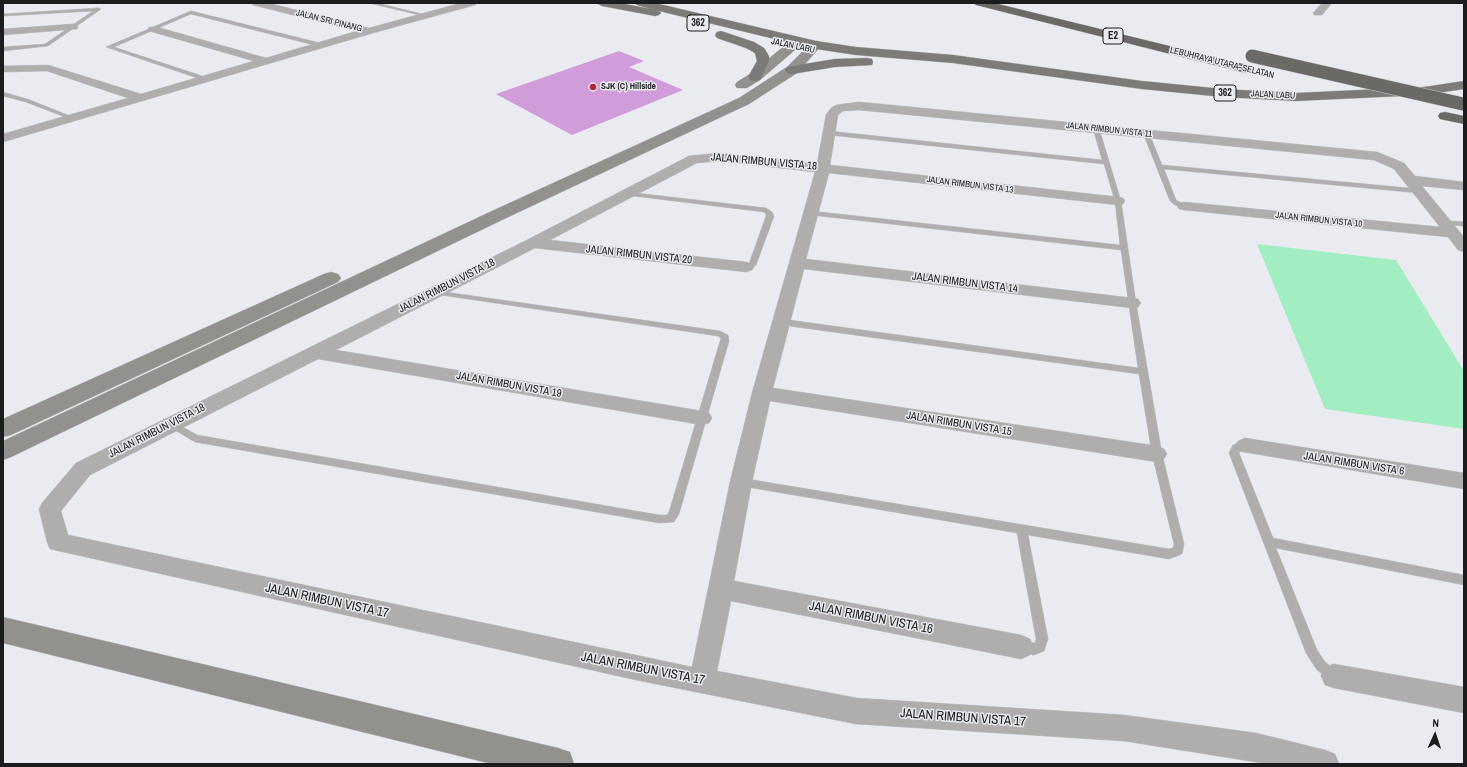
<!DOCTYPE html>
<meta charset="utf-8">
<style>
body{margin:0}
#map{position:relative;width:1467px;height:767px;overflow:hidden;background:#e9ebf0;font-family:"Archivo Narrow",sans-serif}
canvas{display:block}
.frame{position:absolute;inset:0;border:4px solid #1b1c1d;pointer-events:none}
.north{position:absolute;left:1415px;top:715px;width:40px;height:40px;-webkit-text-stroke:3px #e9ebf0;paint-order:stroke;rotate:3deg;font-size:11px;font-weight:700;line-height:16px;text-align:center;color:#1b1c1d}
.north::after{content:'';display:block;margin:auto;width:14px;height:18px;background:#1b1c1d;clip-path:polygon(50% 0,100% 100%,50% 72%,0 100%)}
</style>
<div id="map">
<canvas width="1467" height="767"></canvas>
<div class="frame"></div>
<div class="north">N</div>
</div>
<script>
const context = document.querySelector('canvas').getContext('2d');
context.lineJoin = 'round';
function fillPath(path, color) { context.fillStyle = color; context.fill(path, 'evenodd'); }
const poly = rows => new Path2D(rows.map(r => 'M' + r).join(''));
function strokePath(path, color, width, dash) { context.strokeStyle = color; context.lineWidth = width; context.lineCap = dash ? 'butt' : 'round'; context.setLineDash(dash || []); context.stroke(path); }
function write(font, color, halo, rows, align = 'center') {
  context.font = font + ' "Archivo Narrow",sans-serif'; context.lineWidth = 3; context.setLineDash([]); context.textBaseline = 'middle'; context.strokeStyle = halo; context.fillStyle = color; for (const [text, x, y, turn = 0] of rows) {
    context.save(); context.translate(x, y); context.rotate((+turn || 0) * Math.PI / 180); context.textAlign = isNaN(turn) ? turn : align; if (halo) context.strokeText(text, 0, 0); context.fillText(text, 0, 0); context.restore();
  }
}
fillPath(poly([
 [1257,244,1396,260,1464,371,1464,429,1325,409]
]), '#a2edc1');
fillPath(poly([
 [619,51,644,61,629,67,683,90,572,135,496,94]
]), '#d19cda');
const lane = poly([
 [369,3,377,3,430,16,428,17,369,3],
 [98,8,101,9,48,46,3,51,3,47,45,44,93,11,3,16,3,14,98,8],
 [191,11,324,44,325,45,322,47,191,14,114,47,208,78,208,80,206,81,106,47,191,11],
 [3,92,30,100,75,118,70,119,26,102,3,96,3,92],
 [1096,126,1099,128,1121,201,1136,303,1162,454,1184,544,1182,554,1169,559,1028,535,1048,639,1044,651,1034,655,1018,651,1016,647,1018,643,1022,641,1035,643,1036,639,1017,533,741,486,737,485,736,482,737,479,741,478,1169,549,1173,548,1174,544,1152,454,1139,374,782,325,778,322,782,319,1138,368,1121,250,811,215,807,213,811,211,1120,245,1115,201,1104,164,829,135,826,133,829,131,1102,160,1093,128,1096,126],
 [1146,131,1149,133,1162,165,1419,189,1422,191,1419,193,1164,169,1176,200,1187,206,1184,208,1175,205,1170,201,1143,133,1146,131],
 [627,192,766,208,772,212,774,216,756,265,746,269,742,267,749,264,750,261,766,216,766,214,764,212,625,195,624,194,627,192],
 [1441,220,1464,222,1464,226,1441,224,1441,220],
 [431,290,720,331,728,335,729,341,679,514,674,522,659,523,195,442,168,426,166,424,168,422,171,421,174,422,197,435,659,515,667,515,669,512,721,338,718,336,434,294,430,292,431,290],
 [1245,442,1248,443,1250,446,1248,449,1240,451,1239,453,1273,538,1464,575,1464,585,1276,548,1317,650,1325,662,1338,672,1340,676,1338,680,1334,682,1330,680,1317,670,1306,653,1229,453,1233,445,1245,442]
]);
const street = poly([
 [251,3,268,3,369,28,461,3,477,3,475,5,373,33,3,142,3,134,128,98,47,71,3,72,3,66,48,65,141,94,254,61,149,31,148,29,149,27,157,27,266,58,357,31,253,5,251,3],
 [1322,3,1332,3,1322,15,1314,15,1313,13,1322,3],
 [73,24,77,25,78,27,77,29,3,35,3,29,73,24],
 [859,102,1377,152,1404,163,1415,176,1464,182,1464,190,1422,186,1464,237,1464,252,1458,250,1448,237,1184,210,1179,209,1177,206,1179,203,1184,202,1440,227,1394,169,1374,160,859,110,843,111,838,115,830,165,1118,197,1123,198,1125,201,1123,204,1118,205,829,173,806,259,1132,298,1138,299,1141,303,1138,307,1132,308,804,269,773,388,1157,446,1164,449,1167,454,1164,459,1157,462,770,401,752,482,734,581,1021,635,1030,639,1034,647,1030,655,1021,659,731,601,717,671,856,698,1124,715,1256,733,1325,750,1335,754,1339,764,1268,764,1124,741,856,724,636,680,50,549,47,542,39,509,42,503,76,463,527,240,689,156,719,153,817,164,826,115,831,108,836,105,859,102],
 [719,161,815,172,752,393,730,482,692,667,68,535,61,511,90,475,318,359,702,425,709,423,712,418,709,413,702,411,336,350,535,248,746,272,752,270,754,267,752,264,746,262,550,240,697,163,719,161],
 [1245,438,1464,473,1464,489,1238,451,1235,446,1238,441,1245,438],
 [1334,664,1464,687,1464,713,1334,688,1325,685,1321,676,1325,667,1334,664]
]);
const secondary = poly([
 [798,37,802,38,804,41,802,44,760,80,747,88,737,88,735,85,737,82,750,74,794,38,798,37],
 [816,41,820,42,822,45,797,73,749,104,504,219,11,457,3,460,3,441,492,211,739,98,787,67,812,42,816,41],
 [331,272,338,274,341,278,338,282,11,435,3,437,3,419,324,274,331,272],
 [3,617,558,748,570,752,574,764,492,764,3,643,3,617]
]);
const primary = poly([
 [596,3,620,3,651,9,637,5,635,3,655,3,816,41,856,47,953,55,1142,81,1223,89,1296,93,1424,87,1464,81,1464,89,1424,95,1296,101,1223,97,1142,89,953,63,856,55,816,49,659,11,661,13,659,15,655,16,602,6,596,3],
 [721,31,754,42,764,48,769,56,769,61,760,80,755,81,750,80,748,77,757,61,755,53,746,48,717,38,715,35,717,32,721,31],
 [867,58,872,59,873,62,872,65,835,67,792,74,787,73,785,70,787,67,792,66,835,59,867,58]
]);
const highway = poly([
 [974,3,994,3,1251,66,1253,69,1251,72,1246,73,976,5,974,3],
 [1445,112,1464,116,1464,124,1440,119,1438,116,1440,113,1445,112]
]);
strokePath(lane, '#c4c6ca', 1);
strokePath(street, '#c4c6ca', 1);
strokePath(secondary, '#c4c6ca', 1);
strokePath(primary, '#c4c6ca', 1);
strokePath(highway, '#c4c6ca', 1);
fillPath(lane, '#afaead');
fillPath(street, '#afaead');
fillPath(secondary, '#92918e');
fillPath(primary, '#7d7b78');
fillPath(highway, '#6b6966');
const highwayBridge = poly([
 [1252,56,1463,104]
]);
strokePath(highwayBridge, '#c4c6ca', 14, []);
strokePath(highwayBridge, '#6b6966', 13);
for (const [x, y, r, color] of [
 [593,87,4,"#b5233b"]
]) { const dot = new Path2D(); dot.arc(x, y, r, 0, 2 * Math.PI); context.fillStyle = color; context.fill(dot); strokePath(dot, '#e9ebf0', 1.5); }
write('9px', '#1b1c1d', '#e9ebf0', [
 ["JALAN SRI PINANG",329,21,14],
 ["JALAN LABU",793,46,12],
 ["LEBUHRAYA UTARA–SELATAN",1222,63,14],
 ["JALAN LABU",1273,95,3],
 ["JALAN RIMBUN VISTA 11",1109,130,6],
 ["JALAN RIMBUN VISTA 13",970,185,7],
 ["JALAN RIMBUN VISTA 10",1319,220,6]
]);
write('bold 9px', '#1b1c1d', '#e9ebf0', [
 ["SJK (C) Hillside",601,87]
], 'left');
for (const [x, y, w] of [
 [698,23,22],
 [1113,36,20],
 [1225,93,22]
]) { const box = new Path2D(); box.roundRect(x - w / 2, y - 8, w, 16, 3); context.fillStyle = '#e9ebf0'; context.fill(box); strokePath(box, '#1b1c1d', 1); }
write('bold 10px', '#1b1c1d', null, [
 ["362",698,23],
 ["E2",1113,36],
 ["362",1225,93]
]);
write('11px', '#1b1c1d', '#e9ebf0', [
 ["JALAN RIMBUN VISTA 18",764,162,5],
 ["JALAN RIMBUN VISTA 20",639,255,6],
 ["JALAN RIMBUN VISTA 14",965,283,7],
 ["JALAN RIMBUN VISTA 18",447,286,-27],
 ["JALAN RIMBUN VISTA 19",509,385,10],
 ["JALAN RIMBUN VISTA 15",959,424,9],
 ["JALAN RIMBUN VISTA 18",157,431,-27],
 ["JALAN RIMBUN VISTA 6",1354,464,9]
]);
write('13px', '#1b1c1d', '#e9ebf0', [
 ["JALAN RIMBUN VISTA 17",327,601,12],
 ["JALAN RIMBUN VISTA 16",871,618,11],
 ["JALAN RIMBUN VISTA 17",643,669,11],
 ["JALAN RIMBUN VISTA 17",963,718,4]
]);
</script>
